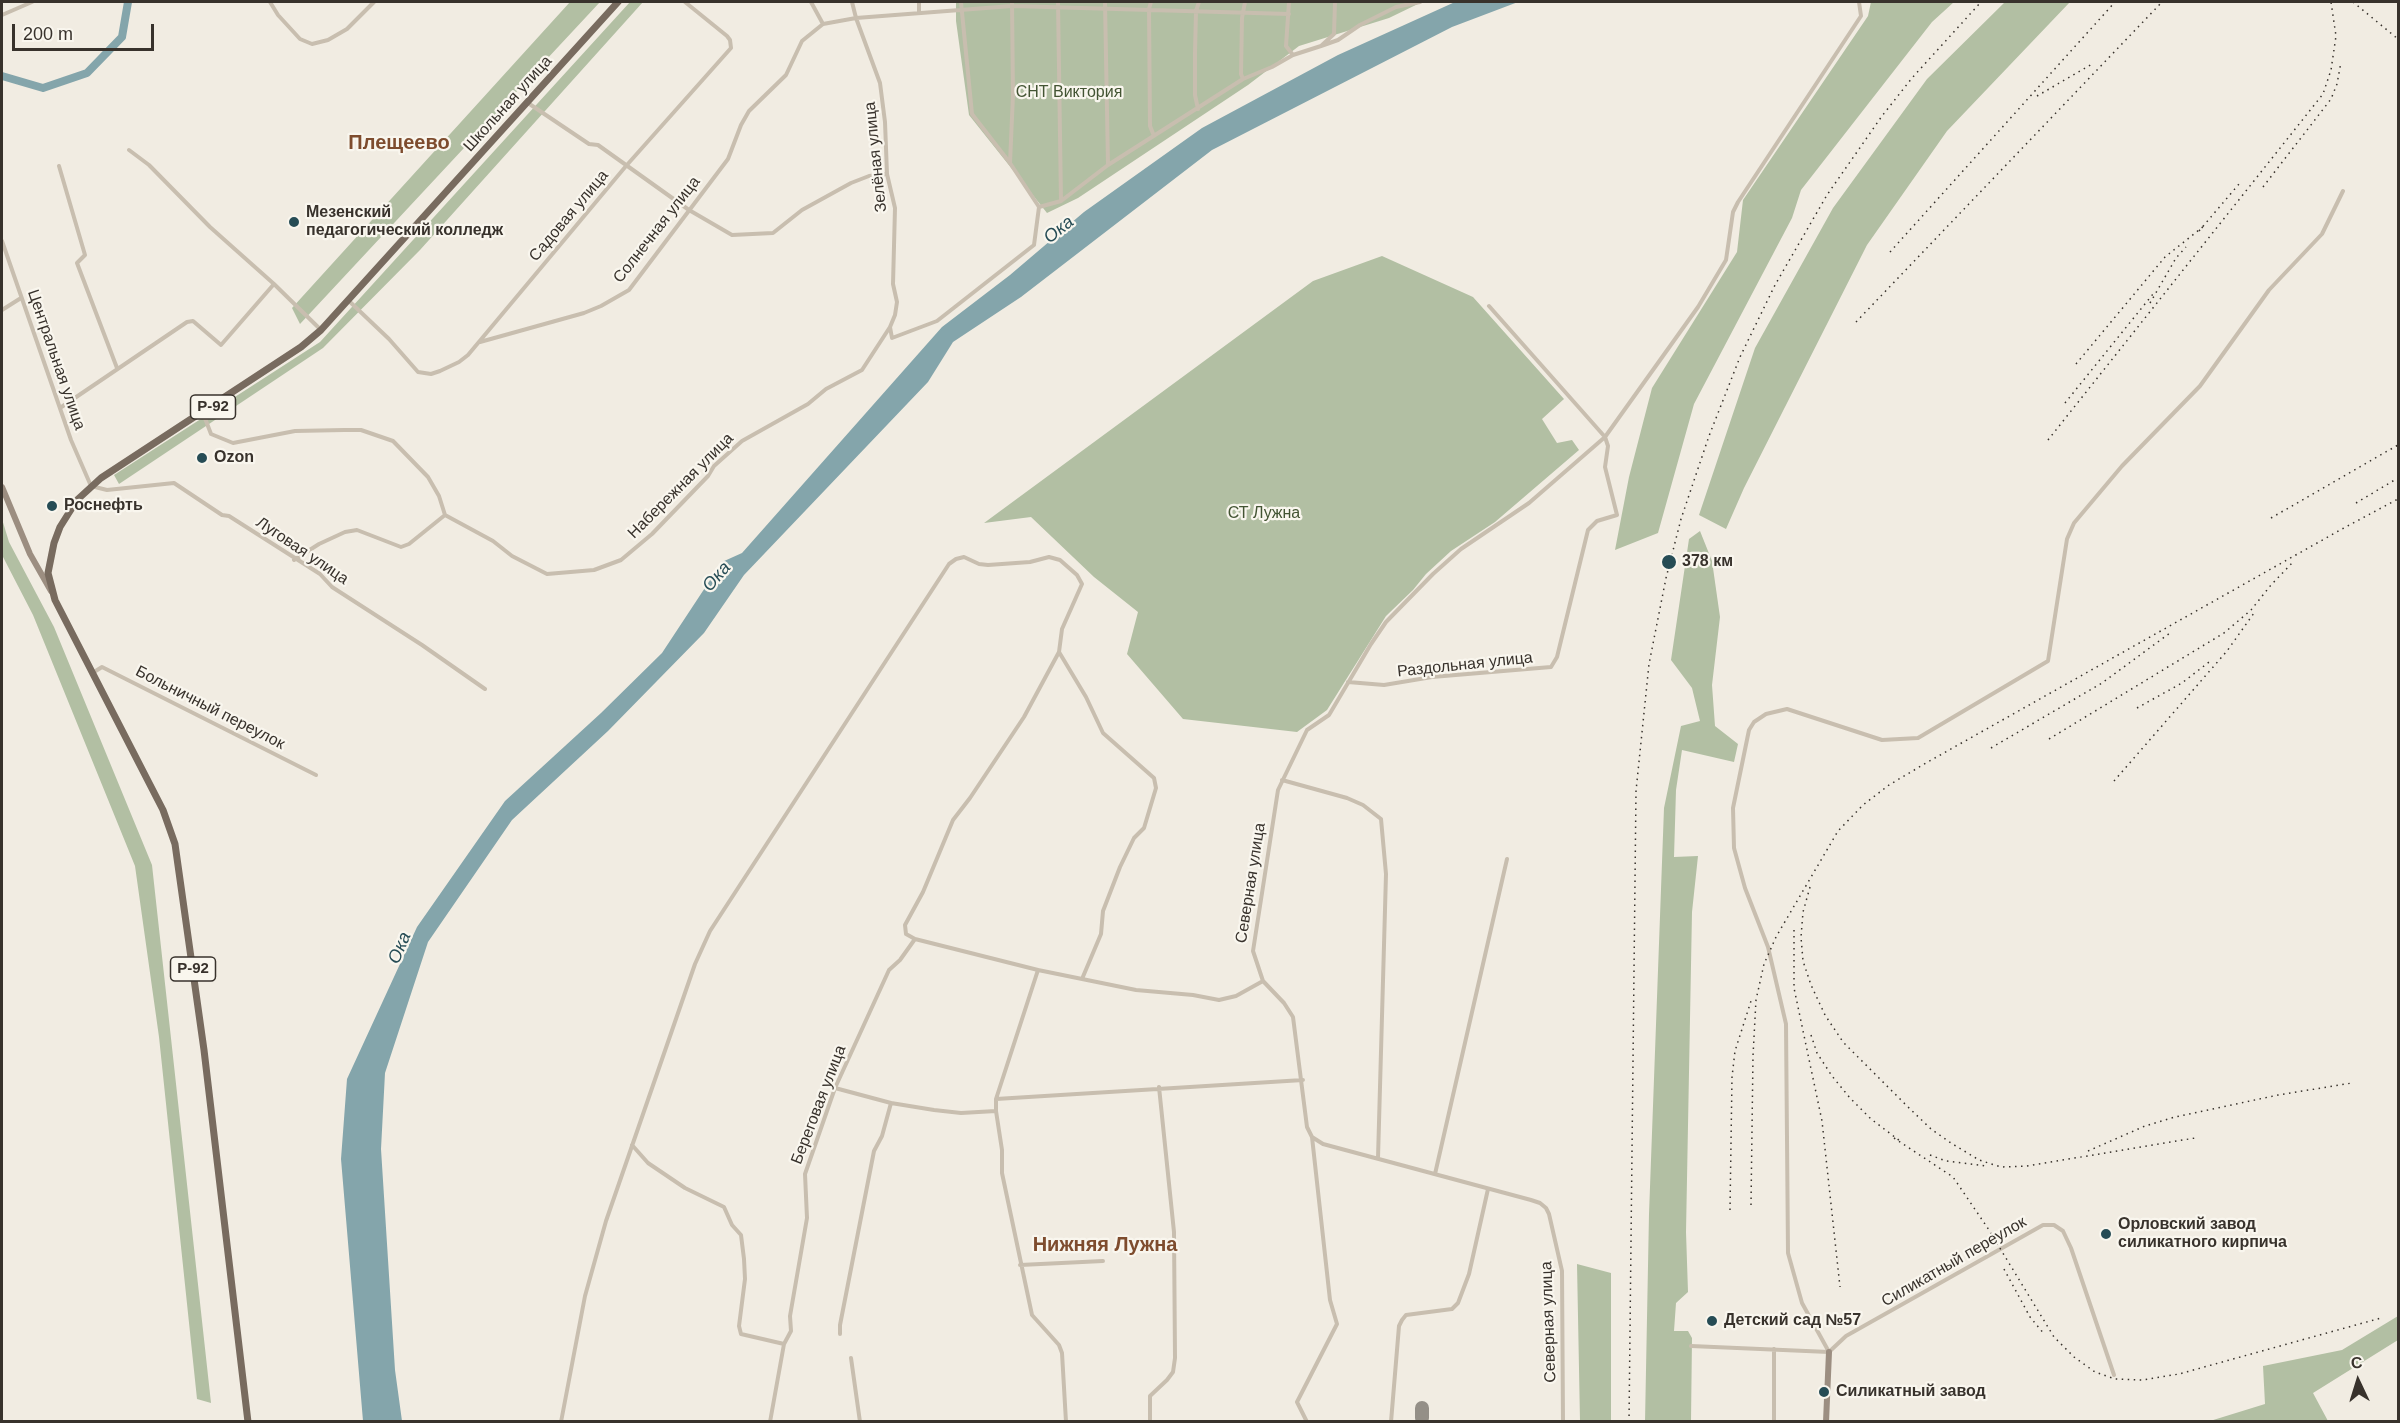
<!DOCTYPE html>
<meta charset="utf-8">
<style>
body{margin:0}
#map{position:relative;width:2400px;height:1423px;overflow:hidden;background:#f1ece2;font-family:Arial,sans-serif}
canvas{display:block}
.frame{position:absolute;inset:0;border:3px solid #38322c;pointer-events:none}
.north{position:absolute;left:2328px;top:1351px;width:60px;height:60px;-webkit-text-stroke:4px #f9f6ee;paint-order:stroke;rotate:356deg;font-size:16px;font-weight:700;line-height:24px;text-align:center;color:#38322c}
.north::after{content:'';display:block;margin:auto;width:21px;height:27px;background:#38322c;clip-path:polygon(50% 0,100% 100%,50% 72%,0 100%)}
.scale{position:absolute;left:12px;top:24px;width:142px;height:27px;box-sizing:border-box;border:3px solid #38322c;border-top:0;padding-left:8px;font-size:18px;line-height:21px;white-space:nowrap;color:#38322c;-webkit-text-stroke:4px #f9f6ee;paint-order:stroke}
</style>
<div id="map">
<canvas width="2400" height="1423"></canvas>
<div class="frame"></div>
<div class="north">С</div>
<div class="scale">200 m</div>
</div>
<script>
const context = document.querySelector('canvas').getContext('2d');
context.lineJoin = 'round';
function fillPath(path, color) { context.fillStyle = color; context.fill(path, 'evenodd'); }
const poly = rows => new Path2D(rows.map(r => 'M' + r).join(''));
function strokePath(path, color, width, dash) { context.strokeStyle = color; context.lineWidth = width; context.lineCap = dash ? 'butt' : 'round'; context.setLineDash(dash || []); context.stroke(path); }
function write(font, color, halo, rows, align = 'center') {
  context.font = font + ' Arial,sans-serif'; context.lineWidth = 4.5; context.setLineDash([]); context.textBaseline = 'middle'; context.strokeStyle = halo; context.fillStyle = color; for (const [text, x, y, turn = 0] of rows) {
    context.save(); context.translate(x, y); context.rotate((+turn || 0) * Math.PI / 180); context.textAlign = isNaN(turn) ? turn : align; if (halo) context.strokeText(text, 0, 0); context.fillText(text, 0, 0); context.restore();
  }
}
fillPath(poly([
 [570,2,600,2,300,324,292,308],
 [630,2,643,2,420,250,323,348,119,484,114,475,320,342],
 [956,2,1422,2,1389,18,1299,46,1248,85,1078,198,1047,213,969,115,956,21],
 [1871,2,1954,2,1932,22,1801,190,1792,218,1694,404,1658,533,1615,550,1629,477,1652,388,1737,252,1743,200,1868,16],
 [2005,2,2070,2,1947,131,1867,245,1744,488,1726,529,1699,515,1755,348,1833,208,1927,79],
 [1382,256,1473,297,1564,399,1542,419,1557,443,1572,440,1579,450,1495,522,1451,551,1426,574,1413,590,1386,616,1327,710,1297,732,1183,719,1127,654,1138,612,1094,577,1031,517,984,523,1313,281],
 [2,519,9,542,54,627,152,865,211,1403,197,1399,159,1037,135,866,33,615,2,555],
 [1700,531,1712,561,1720,617,1712,685,1715,726,1738,744,1734,762,1682,750,1676,790,1674,857,1698,856,1692,912,1686,1232,1688,1292,1676,1303,1674,1331,1688,1331,1692,1338,1691,1421,1645,1422,1649,1214,1664,808,1681,726,1700,721,1692,688,1671,660,1689,539],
 [1577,1264,1611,1273,1611,1421,1580,1421],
 [2398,1316,2398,1340,2313,1393,2328,1421,2210,1421,2265,1404,2263,1366,2342,1350]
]), '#b2bfa3');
fillPath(poly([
 [1455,2,1518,2,1452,27,1212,150,1021,297,953,342,928,382,744,575,704,633,608,731,512,820,428,942,385,1073,381,1149,395,1370,402,1421,363,1421,341,1159,347,1079,417,927,505,801,601,713,662,653,722,562,742,553,942,327,1010,275,1084,212,1202,128,1338,55]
]), '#84a5ab');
strokePath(poly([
 [2,76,43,88,87,73,122,37,128,2]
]), '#84a5ab', 8);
strokePath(poly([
 [1422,1408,1422,1418]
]), '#948f87', 14);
strokePath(poly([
 [270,2,278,15,300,39,312,44,328,40,347,29,374,2],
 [811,2,823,24],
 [852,2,856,18,880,83,885,122,887,174,895,208,893,284,897,302,895,315,890,327,892,338,937,321,1034,245,1039,207,1010,163,972,114,961,2],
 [919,2,919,13],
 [1058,2,1061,201],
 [1105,2,1108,165],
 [1151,2,1149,9,1150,126,1154,136],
 [2,15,32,2],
 [1321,46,1338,40,1360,25,1396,7,1420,2],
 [1293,55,1321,46,1334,34,1335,2],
 [1243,79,1241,74,1242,18,1245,2],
 [528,103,589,144,598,145,689,210,732,235,773,233,802,210,851,183,869,176,887,174],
 [1198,109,1195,95,1195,53,1196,11,1199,2],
 [129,150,149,165,210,227,274,284],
 [1010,163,1013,95,1012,2],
 [59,166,85,255,77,263,117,368],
 [1039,207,1061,201,1108,165,1243,79,1272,67,1293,55,1286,46,1289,2],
 [2,241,71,440,91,486,107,490,174,483,222,515,229,516,320,574,332,587,422,645,485,689],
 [349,301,389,339,418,372,431,374,440,371,459,362,468,355,626,166,731,48,730,40,727,36,685,2],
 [2,310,21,298],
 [480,342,584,313,601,306,629,290,728,159,741,125,749,111,786,75,802,41,823,24,856,18,1012,6,1289,14],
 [60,408,187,322,193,321,221,345,274,284,321,330],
 [203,413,211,434,233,443,295,431,344,430,361,430,393,441,428,477,439,496,445,515,493,541,512,556,547,574,594,570,621,560,652,534,708,476,714,466,742,441,808,404,826,389,862,370,890,327],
 [294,560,319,544,345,532,357,530,401,547,409,544,445,515],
 [1059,652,1086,697,1103,733,1154,778,1156,788,1144,828,1134,838,1120,867,1103,911,1101,934,1082,979],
 [94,672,102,667,316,775],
 [1348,682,1384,685,1432,677,1551,667,1557,657,1588,530,1597,521,1617,515,1605,467,1608,446,1605,437,1489,306],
 [1282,780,1347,798,1363,805,1381,819,1386,874,1378,1158],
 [1038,970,996,1099,996,1111,1002,1150,1002,1173,1032,1315,1059,1345,1062,1353,1066,1422],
 [835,1088,891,1103,934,1110,961,1113,996,1111],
 [996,1099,1303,1080],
 [632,1145,648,1163,685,1188,724,1207,732,1225,741,1235,744,1259,745,1279,739,1326,741,1334,784,1344,791,1331,790,1316,807,1218,805,1174,835,1088,889,970,900,960,915,939],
 [1435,1174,1507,859],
 [1020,1265,1103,1261],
 [840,1334,840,1325,874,1151,882,1136,891,1103],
 [1691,1346,1829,1352],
 [1829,1352,1802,1303,1788,1253,1786,1024,1768,947,1745,888,1734,848,1733,808,1749,730,1754,722,1766,714,1787,709,1882,740,1918,738,2048,661,2067,539,2074,523,2122,466,2200,386,2269,290,2322,234,2343,191],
 [1829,1352,1846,1336,2043,1225,2054,1225,2063,1231,2071,1248,2114,1375],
 [851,1358,860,1422],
 [561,1422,585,1296,606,1221,695,964,710,931,949,564,956,559,964,557,979,564,988,565,1030,562,1049,557,1060,560,1077,575,1082,584,1062,629,1059,652,1024,717,970,798,953,820,923,892,905,925,906,934,915,939,1038,970,1136,990,1193,995,1219,1000,1236,996,1263,981],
 [770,1422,784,1344],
 [1150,1422,1150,1396,1167,1380,1173,1372,1175,1358,1174,1232,1159,1087],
 [1307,1422,1297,1402,1337,1324,1330,1300,1312,1137],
 [1391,1422,1399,1326,1402,1320,1406,1315,1452,1309,1458,1303,1469,1274,1488,1189],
 [1563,1422,1562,1271,1549,1214,1546,1208,1540,1203,1531,1200,1323,1144,1312,1137,1307,1127,1293,1017,1284,1003,1263,981,1253,951,1278,790,1307,730,1329,715,1371,644,1386,622,1433,574,1461,549,1529,503,1605,437,1698,307,1726,260,1733,212,1738,202,1861,16,1859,2],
 [1774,1422,1774,1349]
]), '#c8beaf', 4);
strokePath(poly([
 [2,487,30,554,51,591],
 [1826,1422,1829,1352]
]), '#9c8e81', 6);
strokePath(poly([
 [248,1422,204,1050,175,844,163,810,55,600,48,573,54,543,60,527,77,500,101,478,301,347,321,330,618,2]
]), '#786b5f', 7);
strokePath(poly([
 [2353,2,2398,39],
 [2037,96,2094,63],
 [2263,187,2331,99,2337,84,2341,62],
 [2199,231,2239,184],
 [1890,252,2115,2],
 [2150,303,2176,258,2186,247],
 [1856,322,2162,2],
 [2076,364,2165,257,2204,226],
 [2065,403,2153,294],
 [2048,440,2323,94,2331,70,2336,36,2331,2],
 [2356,503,2398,478],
 [2271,518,2398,445],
 [2137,708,2182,683,2209,662],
 [2049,739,2224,633,2251,610,2271,585,2294,561],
 [1991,748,2102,683,2170,633],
 [2114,781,2227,651,2254,613],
 [1810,887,1803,912,1801,937,1803,961,1811,985,1825,1015,1843,1042,1907,1106,1931,1129,1951,1143,1979,1160,2001,1167,2027,1166,2195,1138],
 [1794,930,1794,988,1822,1121,1840,1287],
 [1811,1035,1817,1053,1832,1076,1850,1098,1871,1119,1900,1141],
 [1894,1138,1953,1177,1987,1227,2054,1337,2074,1357,2095,1372,2115,1379,2143,1380,2179,1374,2381,1318],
 [2088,1151,2145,1126,2175,1117,2278,1095,2352,1083],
 [1930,1155,1946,1161,1986,1166],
 [1751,1205,1753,1056,1756,1000,1764,964,1776,937,1838,831,1863,805,1889,785,1926,763,2342,529,2398,499],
 [1730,1210,1732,1077,1735,1051,1751,1001],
 [2004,1269,2030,1317,2045,1335],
 [1629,1422,1636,791,1649,664,1666,578,1681,519,1709,436,1740,357,1775,285,1827,195,1882,116,1912,78,1981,2]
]), '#38322c', 1.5, [1.5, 4.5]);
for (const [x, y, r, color] of [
 [294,222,6,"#264c55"],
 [202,458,6,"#264c55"],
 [52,506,6,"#264c55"],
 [1669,562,8,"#264c55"],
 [2106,1234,6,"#264c55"],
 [1712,1321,6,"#264c55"],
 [1824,1392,6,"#264c55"]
]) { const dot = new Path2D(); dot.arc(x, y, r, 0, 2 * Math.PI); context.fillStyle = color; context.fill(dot); strokePath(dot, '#f9f6ee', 2); }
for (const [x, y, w] of [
 [213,407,45],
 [193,969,45]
]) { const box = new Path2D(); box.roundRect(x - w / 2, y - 12, w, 24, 4.5); context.fillStyle = '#f9f6ee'; context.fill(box); strokePath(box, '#38322c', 1.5); }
write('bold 15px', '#38322c', null, [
 ["Р-92",213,407],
 ["Р-92",193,969]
]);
write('16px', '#435433', '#f9f6ee', [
 ["СНТ Виктория",1069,93],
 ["СТ Лужна",1264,514]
]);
write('16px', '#38322c', '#f9f6ee', [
 ["Школьная улица",508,104,-48],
 ["Зелёная улица",876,157,-96],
 ["Садовая улица",569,216,-50],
 ["Солнечная улица",657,230,-52],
 ["Центральная улица",56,360,71],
 ["Набережная улица",681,486,-45],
 ["Луговая улица",302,551,34],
 ["Раздольная улица",1465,665,-6],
 ["Больничный переулок",210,708,27],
 ["Северная улица",1251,883,-81],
 ["Береговая улица",819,1105,-69],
 ["Силикатный переулок",1954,1262,-30],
 ["Северная улица",1549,1322,-92]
]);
write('bold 16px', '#38322c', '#f9f6ee', [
 ["Мезенский",306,213],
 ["педагогический колледж",306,231],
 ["Ozon",214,458],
 ["Роснефть",64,506],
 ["378 км",1682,562],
 ["Орловский завод",2118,1225],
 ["силикатного кирпича",2118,1243],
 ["Детский сад №57",1724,1321],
 ["Силикатный завод",1836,1392]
], 'left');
write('italic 18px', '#264c55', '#f9f6ee', [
 ["Ока",1059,230,-39],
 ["Ока",717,577,-49],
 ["Ока",400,948,-67]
]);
write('bold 20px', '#7e4c2e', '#f9f6ee', [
 ["Плещеево",399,143],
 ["Нижняя Лужна",1105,1245]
]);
</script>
